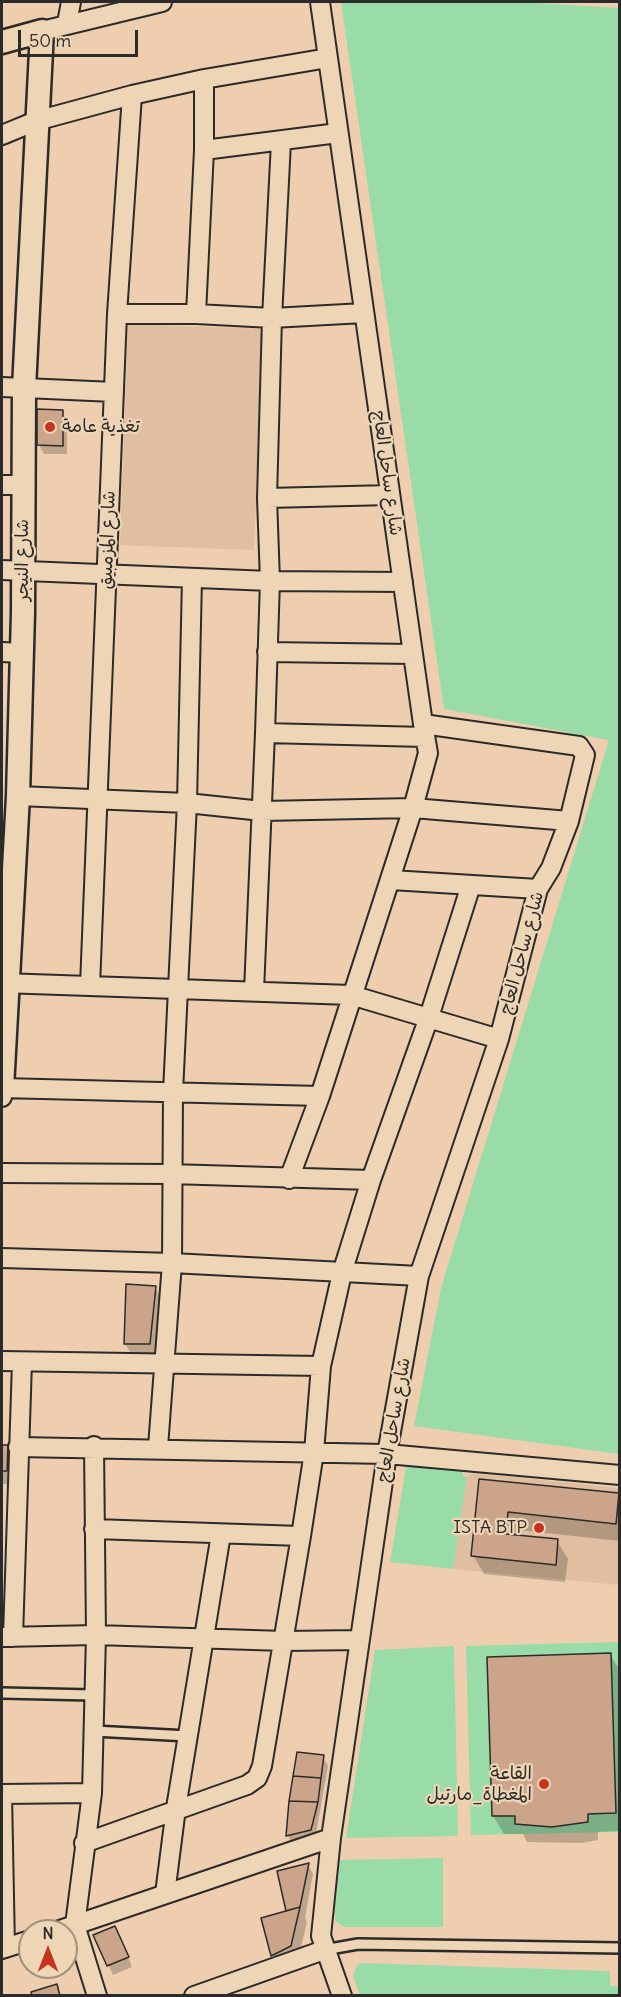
<!DOCTYPE html>
<meta charset="utf-8">
<style>
body{margin:0}
#map{position:relative;width:621px;height:1997px;overflow:hidden;background:#eeceae;font-family:Delius,sans-serif}
canvas{display:block}
.frame{position:absolute;inset:0;border:3px solid #2b2b2b;pointer-events:none}
.north{position:absolute;left:18px;top:1919px;width:60px;height:60px;box-sizing:border-box;background:#edd5b5;border:2px solid #9f917e;border-radius:50%;rotate:0deg;font-size:16px;font-weight:700;line-height:24px;text-align:center;color:#2b2b2b}
.north::after{content:'';display:block;margin:auto;width:21px;height:27px;background:#c8321e;clip-path:polygon(50% 0,100% 100%,50% 72%,0 100%)}
.scale{position:absolute;left:18px;top:30px;width:120px;height:27px;box-sizing:border-box;border:3px solid #2b2b2b;border-top:0;padding-left:8px;font-size:18px;line-height:21px;white-space:nowrap;color:#2b2b2b;-webkit-text-stroke:4px #edd5b5;paint-order:stroke}
</style>
<div id="map">
<canvas width="621" height="1997"></canvas>
<div class="frame"></div>
<div class="north">N</div>
<div class="scale">50 m</div>
</div>
<script>
const context = document.querySelector('canvas').getContext('2d');
context.lineJoin = 'round';
function fillPath(path, color) { context.fillStyle = color; context.fill(path, 'evenodd'); }
const poly = rows => new Path2D(rows.map(r => 'M' + r).join(''));
function strokePath(path, color, width, dash) { context.strokeStyle = color; context.lineWidth = width; context.lineCap = dash ? 'butt' : 'round'; context.setLineDash(dash || []); context.stroke(path); }
function write(font, color, halo, rows, align = 'center') {
  context.font = font + ' Delius,"Playpen Sans Arabic",sans-serif'; context.lineWidth = 4.5; context.setLineDash([]); context.textBaseline = 'middle'; context.strokeStyle = halo; context.fillStyle = color; for (const [text, x, y, turn = 0] of rows) {
    context.save(); context.translate(x, y); context.rotate((+turn || 0) * Math.PI / 180); context.textAlign = isNaN(turn) ? turn : align; if (halo) context.strokeText(text, 0, 0); context.fillText(text, 0, 0); context.restore();
  }
}
fillPath(poly([
 [128,324,262,329,254,550,120,545],
 [473,1473,619,1488,619,1585,453,1569,467,1477]
]), '#e0bea1');
fillPath(poly([
 [341,2,519,2,619,8,619,1454,414,1426,441,1288,609,740,444,709],
 [407,1462,463,1469,463,1476,467,1477,453,1569,390,1562],
 [619,1642,619,1832,471,1835,466,1646],
 [454,1646,458,1836,346,1838,375,1650],
 [443,1858,443,1927,345,1927,336,1922,334,1912,340,1860],
 [362,1963,610,1971,610,1986,619,1986,619,1995,360,1995,353,1976,357,1965]
]), '#9adca7');
fillPath(poly([
 [62,411,67,420,67,454,44,454,39,445],
 [155,1287,163,1301,158,1357,133,1357,125,1344],
 [2,1446,7,1446,15,1460,14,1485,2,1484],
 [481,1480,619,1495,620,1541,518,1530,518,1537,557,1541,568,1559,565,1582,484,1574,473,1555],
 [610,1655,620,1670,620,1831,598,1832,598,1840,581,1843,527,1842,523,1834,504,1834,493,1816],
 [323,1757,328,1766,315,1839,293,1845,288,1836,290,1801],
 [308,1865,313,1874,305,1917,307,1922,298,1960,280,1969,273,1955],
 [95,1935,120,1936,132,1967,113,1975]
]), '#0003');
const building = poly([
 [37,409,63,410,63,446,37,445,37,409],
 [126,1284,156,1286,150,1344,124,1344,126,1284],
 [2,1445,8,1445,7,1471,2,1471,2,1445],
 [479,1479,619,1493,616,1524,508,1512,506,1534,558,1539,556,1565,471,1556,479,1479],
 [611,1653,616,1813,588,1814,588,1822,552,1827,515,1824,515,1816,492,1816,487,1657,611,1653],
 [297,1752,324,1755,321,1778,293,1776,297,1752],
 [293,1776,321,1778,318,1802,289,1801,293,1776],
 [289,1801,318,1802,311,1830,286,1836,289,1801],
 [309,1863,300,1907,286,1911,277,1871,309,1863],
 [300,1907,291,1946,271,1956,261,1918,300,1907],
 [115,1926,129,1957,107,1966,93,1935,115,1926],
 [57,1984,60,1996,32,1996,31,1992,57,1984]
]);
fillPath(building, '#cca48a');
strokePath(building, '#2b2b2b', 1.5);
const service = poly([
 [2,1693,93,1695],
 [94,1731,188,1736],
 [324,1950,358,1944,620,1948]
]);
const minor = poly([
 [320,2,423,724,579,746,585,755,569,821,551,868,538,889,499,1039,419,1276,387,1454,331,1838,321,1936,342,1996],
 [67,23,71,2],
 [42,31,162,2],
 [2,135,36,121,132,95,204,79,328,58],
 [204,150,338,133],
 [117,314,196,314,272,318,364,313],
 [196,314,204,150,204,79],
 [2,387,114,392],
 [2,485,23,485],
 [267,498,390,495],
 [2,570,270,581,403,582],
 [2,652,21,653],
 [267,652,413,654],
 [265,733,425,737],
 [18,796,187,803,262,811,413,808,569,821],
 [391,880,538,889],
 [2,983,351,995,499,1039],
 [90,986,117,314,132,95],
 [254,991,265,733,270,581,267,498,272,318,281,142],
 [2,1097,2,1088,320,1096],
 [2,1173,170,1174,371,1180],
 [289,1179,320,1096,413,808,428,753,423,724],
 [2,1258,172,1263,419,1276],
 [2,1361,321,1366],
 [94,1446,96,1635,92,1793,75,1925,97,1996],
 [18,1447,387,1454,620,1475],
 [158,1447,172,1263,173,1092,187,803,192,578],
 [94,1529,301,1536],
 [2,1637,96,1635,284,1641,359,1640],
 [13,1637,22,1362],
 [2,1794,5,1948],
 [2,1794,92,1793],
 [84,1843,247,1785,257,1778,262,1766,301,1536,314,1452,321,1366,342,1273,371,1180,429,1017,471,885],
 [165,1894,176,1808,221,1534],
 [57,1931,331,1838],
 [2,1949,30,1940],
 [194,1996,324,1950]
]);
const tertiary = poly([
 [2,42,42,31,24,388,23,613,18,796,2,1088]
]);
strokePath(service, '#2b2b2b', 14);
strokePath(minor, '#2b2b2b', 22);
strokePath(tertiary, '#2b2b2b', 27);
strokePath(service, '#edd5b5', 9);
strokePath(minor, '#edd5b5', 18);
strokePath(tertiary, '#edd5b5', 22);
for (const [x, y, r, color] of [
 [50,427,6,"#c8321e"],
 [539,1528,6,"#c8321e"],
 [544,1784,6,"#c8321e"]
]) { const dot = new Path2D(); dot.arc(x, y, r, 0, 2 * Math.PI); context.fillStyle = color; context.fill(dot); strokePath(dot, '#edd5b5', 2); }
write('18px', '#2b2b2b', '#edd5b5', [
 ["تغذية عامة",62,427,"left"],
 ["ISTA BTP",527,1528],
 ["القاعة",532,1774],
 ["المغطاة_مارتيل",532,1795]
], 'right');
write('18px', '#2b2b2b', '#edd5b5', [
 ["شارع ساحل العاج",387,473,82],
 ["شارع المزمبيق",108,540,-88],
 ["شارع النيجر",23,560,-90],
 ["شارع ساحل العاج",522,953,-75],
 ["شارع ساحل العاج",394,1420,-80]
]);
</script>
